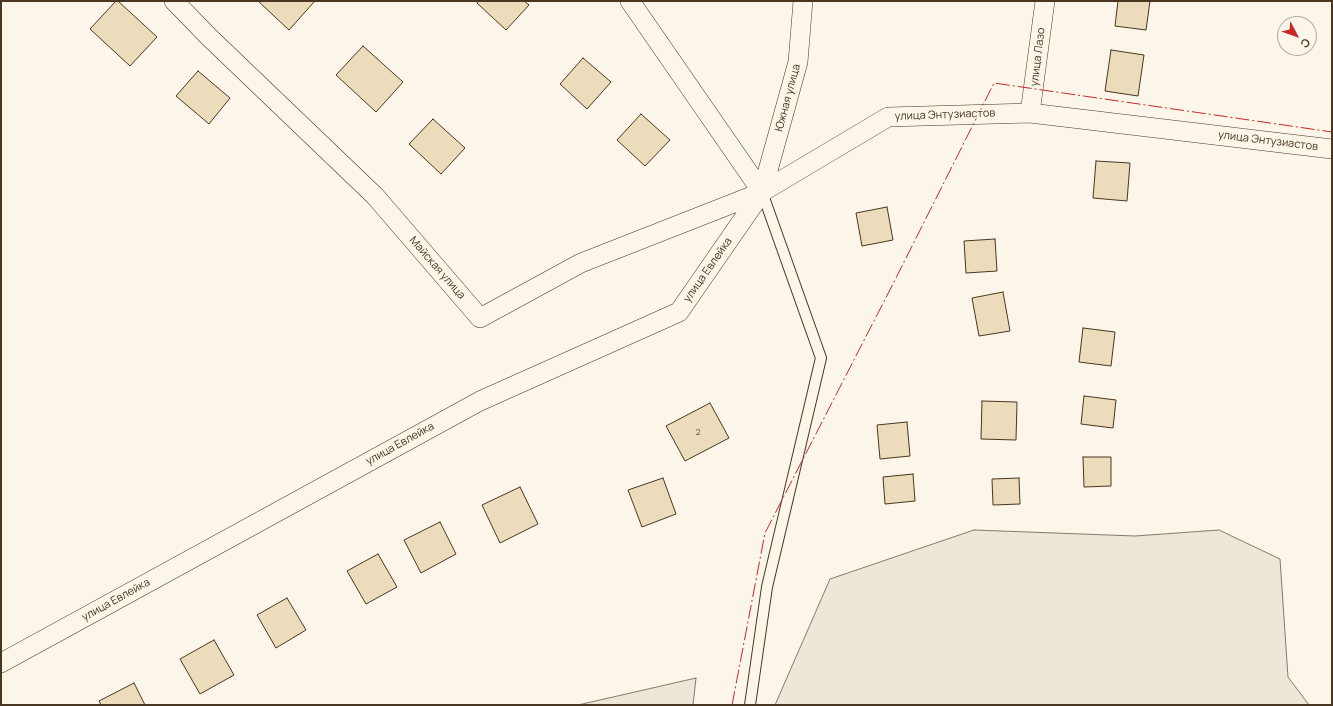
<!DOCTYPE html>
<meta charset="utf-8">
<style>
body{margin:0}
#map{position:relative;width:1333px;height:706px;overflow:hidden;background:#fbf6e9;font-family:Manrope,sans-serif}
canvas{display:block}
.frame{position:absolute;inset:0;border:2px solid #4a3520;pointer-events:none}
.north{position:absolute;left:1277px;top:16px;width:40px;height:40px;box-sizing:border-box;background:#fbf6e9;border:1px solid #b4a999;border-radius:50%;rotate:131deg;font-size:11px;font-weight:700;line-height:16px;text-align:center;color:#4a3520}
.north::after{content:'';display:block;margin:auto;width:14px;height:18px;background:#c62828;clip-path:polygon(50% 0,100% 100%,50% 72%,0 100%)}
</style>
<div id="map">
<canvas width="1333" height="706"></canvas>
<div class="frame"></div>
<div class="north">С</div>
</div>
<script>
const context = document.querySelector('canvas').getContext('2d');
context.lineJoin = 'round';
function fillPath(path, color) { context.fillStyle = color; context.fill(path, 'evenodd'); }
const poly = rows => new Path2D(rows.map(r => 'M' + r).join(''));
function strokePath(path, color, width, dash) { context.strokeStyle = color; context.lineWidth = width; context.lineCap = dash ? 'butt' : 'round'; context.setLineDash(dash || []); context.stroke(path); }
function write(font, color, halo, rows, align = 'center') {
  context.font = font + ' Manrope,sans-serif'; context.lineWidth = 3; context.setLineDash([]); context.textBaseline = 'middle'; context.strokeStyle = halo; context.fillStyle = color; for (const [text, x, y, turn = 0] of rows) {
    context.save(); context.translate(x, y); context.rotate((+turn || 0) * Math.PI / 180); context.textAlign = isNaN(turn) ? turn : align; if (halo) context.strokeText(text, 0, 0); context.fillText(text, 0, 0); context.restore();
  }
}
const green = poly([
 [974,530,1135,536,1219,530,1280,559,1288,677,1309,705,775,705,830,579,974,530],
 [696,678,693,705,578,705,696,678]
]);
fillPath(green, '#ede6d9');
strokePath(green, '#887966', 1);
const building = poly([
 [116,1,118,1,157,37,130,66,90,29,116,1],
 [258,1,314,1,314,2,289,30,258,1],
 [478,1,524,1,529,5,506,30,477,3,478,1],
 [1118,1,1150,1,1146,30,1115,26,1118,1],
 [363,46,403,82,376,112,336,75,363,46],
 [1111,50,1144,55,1138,96,1105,91,1111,50],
 [583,58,611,82,587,109,560,84,583,58],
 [198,71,230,98,209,124,176,96,198,71],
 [641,114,670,140,645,166,617,140,641,114],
 [433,119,465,148,441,174,409,144,433,119],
 [1096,161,1130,163,1127,201,1093,198,1096,161],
 [887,207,893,240,862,246,856,213,887,207],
 [995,239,997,271,966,273,964,241,995,239],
 [1003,292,1010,331,979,336,972,298,1003,292],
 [1083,328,1115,332,1111,366,1079,362,1083,328],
 [1084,396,1116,400,1113,428,1081,424,1084,396],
 [982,401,1017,402,1016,440,981,439,982,401],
 [710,403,729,438,685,461,666,426,710,403],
 [907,422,910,456,880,459,877,425,907,422],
 [1083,457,1111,457,1111,486,1084,487,1083,457],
 [913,474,915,501,885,504,883,477,913,474],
 [663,478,676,514,642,527,628,490,663,478],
 [1019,478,1020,504,993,505,992,479,1019,478],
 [520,487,538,524,500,543,482,505,520,487],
 [440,522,456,554,421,573,404,540,440,522],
 [378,554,397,587,366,604,347,571,378,554],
 [287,598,306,630,276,648,257,615,287,598],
 [214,640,234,675,200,694,180,659,214,640],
 [134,683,145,705,101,705,99,701,134,683]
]);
fillPath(building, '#ecdcbc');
strokePath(building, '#4a3520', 1);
const service = poly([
 [750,705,767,587,821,358,762,192]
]);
const minor = poly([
 [174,1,209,37,375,196,480,318,581,263,762,192],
 [630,1,762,192,888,117,1030,113,1332,149],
 [1030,113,1045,1],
 [1,663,480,401,679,312,762,192,798,62,803,1]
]);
strokePath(service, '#4a3520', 12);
strokePath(minor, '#4a3520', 20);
strokePath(service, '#fbf6e9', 10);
strokePath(minor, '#fbf6e9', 19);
strokePath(poly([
 [732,705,765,533,896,278,994,83,1332,132]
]), '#c62828', 1, [14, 3, 2, 3]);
write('9px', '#725f47', null, [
 ["2",698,432]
]);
write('11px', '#4a3520', '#fbf6e9', [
 ["улица Лазо",1038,57,-83],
 ["Южная улица",788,98,-75],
 ["улица Энтузиастов",945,115,-2],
 ["улица Энтузиастов",1268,141,7],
 ["Майская улица",437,268,49],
 ["улица Евлейка",708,270,-55],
 ["улица Евлейка",400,444,-29],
 ["улица Евлейка",116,600,-29]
]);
</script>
